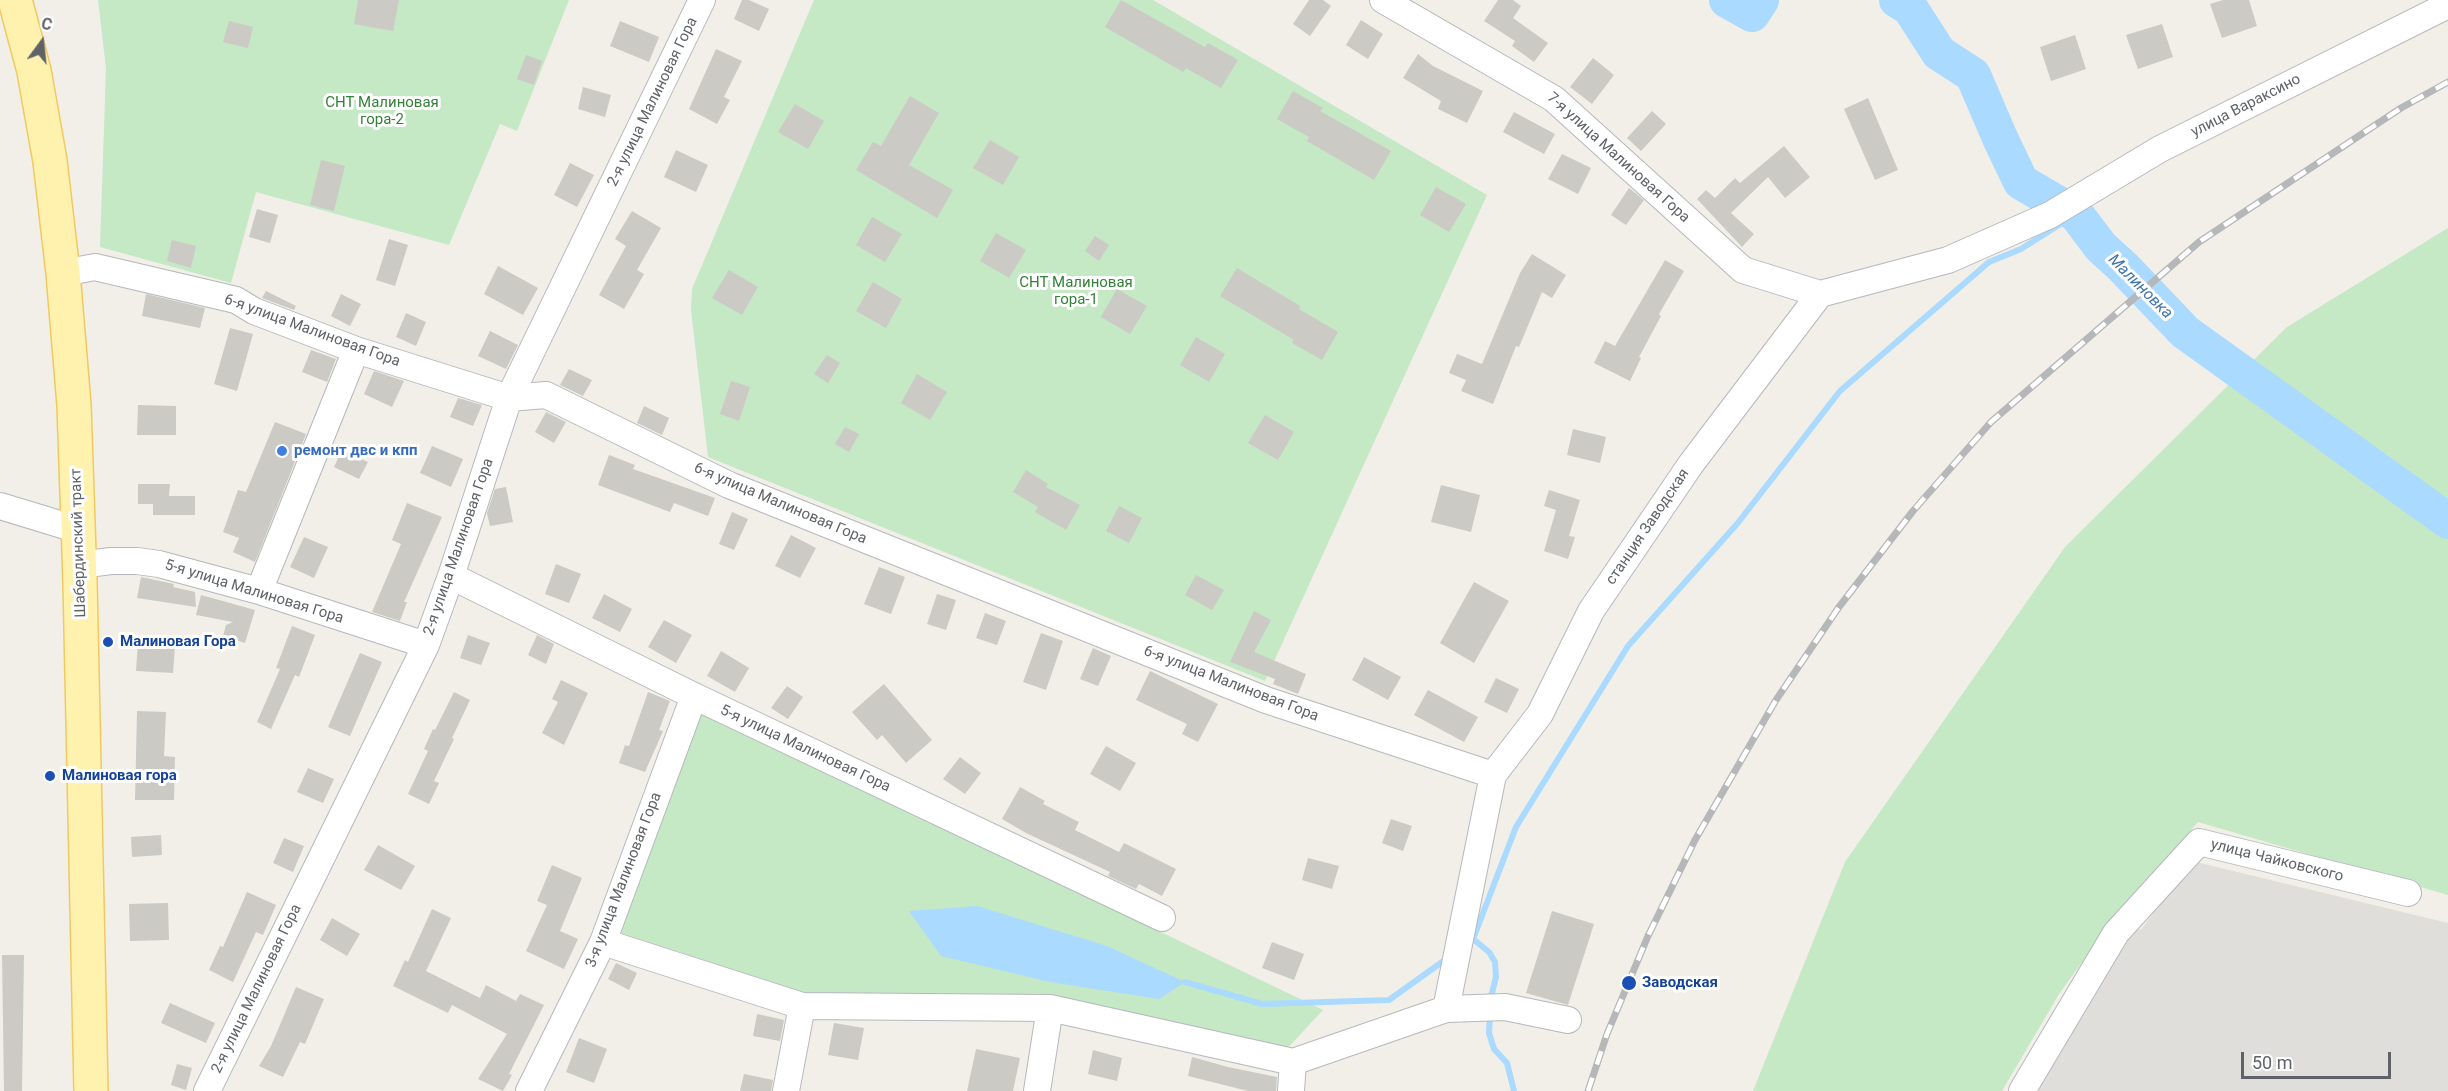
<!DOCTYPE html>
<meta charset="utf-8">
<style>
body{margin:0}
#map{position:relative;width:2448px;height:1091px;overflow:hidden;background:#f1efe8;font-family:Roboto,sans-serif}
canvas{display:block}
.north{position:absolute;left:12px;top:12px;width:60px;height:60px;-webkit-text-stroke:4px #fff;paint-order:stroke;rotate:15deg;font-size:16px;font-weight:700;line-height:24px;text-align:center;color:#5f6368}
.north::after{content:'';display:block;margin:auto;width:21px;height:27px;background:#5f6368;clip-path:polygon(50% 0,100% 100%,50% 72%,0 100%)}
.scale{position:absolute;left:2241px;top:1052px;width:150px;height:27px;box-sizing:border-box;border:3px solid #5f6368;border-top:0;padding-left:8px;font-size:18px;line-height:21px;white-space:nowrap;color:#5f6368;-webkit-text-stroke:4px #fff;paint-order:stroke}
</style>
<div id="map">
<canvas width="2448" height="1091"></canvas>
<div class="north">С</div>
<div class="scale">50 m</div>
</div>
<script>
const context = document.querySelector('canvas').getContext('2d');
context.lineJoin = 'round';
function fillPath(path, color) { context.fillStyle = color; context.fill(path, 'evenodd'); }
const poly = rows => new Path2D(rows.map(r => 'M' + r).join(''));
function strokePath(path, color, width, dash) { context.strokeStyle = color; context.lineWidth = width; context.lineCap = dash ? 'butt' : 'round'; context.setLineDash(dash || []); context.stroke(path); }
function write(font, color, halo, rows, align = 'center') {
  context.font = font + ' Roboto,sans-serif'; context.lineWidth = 6; context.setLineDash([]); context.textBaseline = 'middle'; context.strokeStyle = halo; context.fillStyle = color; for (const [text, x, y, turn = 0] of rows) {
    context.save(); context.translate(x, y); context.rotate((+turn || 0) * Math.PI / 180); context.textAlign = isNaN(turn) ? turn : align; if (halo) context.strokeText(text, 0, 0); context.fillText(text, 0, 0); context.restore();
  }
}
fillPath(poly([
 [2192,861,2448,923,2448,1091,2034,1091,2134,926,2141,930]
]), '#e0deda');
fillPath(poly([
 [98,0,569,0,517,131,500,124,449,245,256,192,231,283,100,247,106,68],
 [814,0,1153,0,1487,195,1265,681,708,457,691,310,692,289],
 [2448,228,2448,895,2198,822,2115,917,2059,994,2002,1091,1753,1091,1845,862,2065,547,2287,327],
 [697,709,1323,1010,1283,1053,1052,1000,808,994,621,933]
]), '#c5e8c5');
fillPath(poly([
 [977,906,1107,946,1185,982,1159,999,1050,982,941,956,909,911]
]), '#aadaff');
strokePath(poly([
 [1473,939,1489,952,1495,962,1496,977,1490,1001],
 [1469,942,1473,939,1516,827,1628,646,1737,524,1840,391,1989,262,2021,249,2070,218],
 [1185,982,1262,1004,1389,1000,1449,957],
 [1490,1014,1489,1033,1494,1049,1507,1063,1514,1091]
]), '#aadaff', 6);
strokePath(poly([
 [1727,0,1752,14,1761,0],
 [1897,0,1910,8,1939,53,1973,75,2000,138,2021,182,2076,214,2101,247,2123,267,2185,332,2448,521]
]), '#aadaff', 36);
fillPath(poly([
 [358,0,399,0,393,31,354,24],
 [742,0,749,0,769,9,759,31,734,19],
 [1121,0,1205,47,1208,43,1238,60,1221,88,1186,68,1183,72,1105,27],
 [1309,0,1323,0,1331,6,1310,36,1293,24],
 [1498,0,1513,0,1521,6,1513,18,1548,43,1534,62,1512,46,1515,41,1484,21],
 [2223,0,2249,0,2257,26,2222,38,2210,4],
 [1361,20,1383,34,1368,59,1346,45],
 [229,21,253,27,248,48,223,42],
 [620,21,659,37,649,62,610,46],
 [2162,24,2173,57,2138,69,2126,35],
 [2075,35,2086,69,2051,81,2040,47],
 [716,49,742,61,724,97,730,100,717,124,689,109],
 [1418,54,1433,66,1483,91,1467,123,1438,109,1441,101,1403,78],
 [526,55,542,61,534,85,517,79],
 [1593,58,1614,75,1592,104,1570,87],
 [583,87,611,95,605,117,578,109],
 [1293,91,1323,108,1320,111,1391,151,1374,180,1307,141,1309,137,1277,119],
 [910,96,939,113,909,165,953,190,937,218,856,170,873,142,881,146],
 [1868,98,1898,170,1875,180,1844,109],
 [795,104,824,121,808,149,778,132],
 [1652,111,1666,124,1641,151,1627,138],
 [1514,112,1555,134,1544,154,1503,132],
 [990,140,1019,157,1003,185,973,168],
 [1784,146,1810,177,1785,198,1768,177,1731,213,1754,234,1742,247,1697,199,1706,190,1715,198,1735,178,1740,183],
 [676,150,708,165,696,192,664,177],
 [1562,154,1591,168,1578,194,1548,179],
 [321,160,345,166,334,211,310,205],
 [570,163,594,175,577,207,554,195],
 [1436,187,1466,204,1449,232,1420,215],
 [1629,188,1644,200,1626,225,1611,215],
 [257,209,278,215,270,243,249,237],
 [632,211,661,228,637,270,644,274,624,309,599,295,626,246,615,239],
 [872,217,902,234,885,262,856,245],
 [996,233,1026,250,1009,278,980,261],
 [1095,236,1109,245,1099,261,1085,251],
 [389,239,408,245,395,286,376,280],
 [172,240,196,246,191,268,167,261],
 [1532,254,1566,275,1552,298,1542,292,1519,347,1516,346,1493,404,1461,391,1466,380,1449,373,1457,354,1482,364,1520,273],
 [1665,260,1684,271,1659,314,1661,316,1639,357,1641,358,1630,381,1594,363,1605,341,1615,346],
 [498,266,538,288,523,315,484,294],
 [1237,268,1300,306,1299,309,1338,332,1322,360,1292,343,1294,340,1220,296],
 [729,270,758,287,742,315,712,298],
 [873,282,902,299,886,328,856,311],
 [1117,289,1147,306,1130,334,1101,317],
 [266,291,296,306,294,310,262,298],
 [146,294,205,308,200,328,142,316],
 [341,294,361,304,350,326,331,316],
 [406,313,426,322,416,346,396,337],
 [230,328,253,334,237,391,214,384],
 [490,331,518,345,506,369,478,356],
 [1196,337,1225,354,1209,382,1180,365],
 [311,350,336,359,327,382,302,372],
 [827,355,840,363,828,383,814,374],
 [569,369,592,380,583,396,560,385],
 [374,371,404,381,392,407,364,394],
 [917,374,947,392,930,420,901,403],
 [731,381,750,387,739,421,720,414],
 [458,398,482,405,473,426,450,417],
 [138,405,176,406,176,435,137,435],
 [644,406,669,418,662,435,637,423],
 [546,412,566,422,554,443,535,432],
 [1265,415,1294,432,1278,460,1248,443],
 [275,422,306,434,255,562,233,552,239,538,223,532,238,490,246,492],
 [845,427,859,434,849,452,835,444],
 [1573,429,1606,437,1600,463,1567,455],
 [432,446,463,459,451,487,420,473],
 [342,450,368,462,359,479,334,467],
 [609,455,635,465,633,469,715,498,708,516,674,503,670,512,598,485],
 [1026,470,1048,484,1046,487,1080,505,1066,530,1035,512,1038,507,1013,492],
 [138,484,170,484,169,496,195,496,195,515,153,515,153,504,138,504],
 [1441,485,1480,495,1471,532,1431,522],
 [506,487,513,522,490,526,487,513,495,489],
 [1549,490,1580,500,1569,536,1575,537,1568,559,1544,551,1556,510,1544,506],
 [407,503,442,517,404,602,407,602,400,621,372,612,401,544,392,540],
 [1119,506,1142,518,1129,543,1106,531],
 [732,512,748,519,734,550,719,544],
 [791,535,816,548,800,578,775,566],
 [304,537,328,547,314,578,290,567],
 [556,564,581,574,569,603,545,594],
 [879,567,905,577,891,614,864,604],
 [1196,575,1224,590,1212,610,1185,595],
 [141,577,174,584,173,587,195,592,196,607,137,598],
 [1474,582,1509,601,1474,663,1440,643],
 [604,594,632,609,620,632,592,618],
 [937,594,956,600,946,630,927,624],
 [201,595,255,610,245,643,223,636,226,625,233,622,196,615],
 [1254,611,1271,620,1254,652,1306,674,1298,694,1273,684,1275,679,1230,662],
 [985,613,1006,621,997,645,976,638],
 [664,620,692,635,676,663,648,647],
 [292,626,315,635,299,677,295,675,271,729,257,722,280,669,276,668],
 [1041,633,1063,641,1046,690,1023,682],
 [468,635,490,643,481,665,460,658],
 [537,635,554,644,546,664,528,655],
 [138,642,175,645,173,673,136,671],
 [1093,648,1111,656,1098,686,1080,679],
 [721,651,749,668,735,692,707,676],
 [360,653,382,662,350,736,328,727],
 [1364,657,1401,677,1388,700,1352,680],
 [1150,671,1218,704,1198,742,1182,734,1187,724,1136,700],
 [1496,678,1519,689,1507,713,1484,702],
 [561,680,588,693,564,745,542,733,558,702,552,699],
 [884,684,932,740,906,763,882,735,877,740,852,712],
 [787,686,803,697,788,719,771,708],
 [1428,690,1478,717,1464,742,1414,715],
 [454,692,470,700,452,738,454,739,434,781,439,783,429,804,408,794,428,751,424,749,433,729,435,730],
 [648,692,670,701,659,730,663,731,645,772,619,763,625,745,629,746],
 [137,711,166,712,164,756,175,757,174,800,135,800],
 [1106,746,1136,763,1120,791,1090,774],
 [960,757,981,773,965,794,943,779],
 [308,768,334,779,323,803,297,792],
 [1020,787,1045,801,1043,804,1079,822,1075,830,1119,852,1124,843,1176,869,1162,896,1139,884,1136,889,1108,876,1110,872,1026,833,1002,819],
 [1391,819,1412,826,1403,851,1382,843],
 [161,835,162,855,132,857,131,837],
 [284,838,304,846,293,872,273,863],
 [378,845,415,866,401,890,364,870],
 [1308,858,1339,866,1332,889,1302,880],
 [552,865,582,878,560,931,578,939,564,969,526,951,547,905,537,901],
 [247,892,276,905,263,935,256,932,233,982,209,970,220,946,223,947],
 [168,903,169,940,130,941,129,904],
 [432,909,451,918,426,971,480,998,486,985,516,1001,520,994,544,1005,509,1074,512,1075,503,1091,478,1079,507,1034,452,1005,448,1013,393,986,405,960,408,962],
 [1552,911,1594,924,1568,1005,1526,993],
 [332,918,360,934,347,956,320,940],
 [1272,942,1304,954,1294,980,1262,968],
 [2,955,24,955,22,1091,4,1091],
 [616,963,637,973,629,990,608,979],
 [296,987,324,999,305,1044,300,1042,283,1077,259,1066,271,1046],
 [170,1003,215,1023,206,1043,161,1023],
 [757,1014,784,1020,780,1041,753,1036],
 [834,1023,864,1028,858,1060,828,1055],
 [579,1038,607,1049,594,1083,566,1072],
 [976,1049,1020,1058,1013,1091,967,1091],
 [1093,1050,1122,1058,1117,1081,1088,1074],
 [1192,1057,1228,1067,1277,1077,1276,1091,1248,1091,1188,1076],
 [177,1064,192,1068,186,1090,171,1085],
 [744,1074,773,1080,771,1091,740,1091]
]), '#cccac5');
const minor = poly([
 [1383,0,1554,99,1743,270,1820,294],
 [63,273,95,267,236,300,254,311,356,350,509,398,546,395,729,485,1266,700,1493,775],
 [0,506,79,530],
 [80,565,111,561,137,561,159,564,259,591,426,645],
 [451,576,694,696,1162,918],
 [259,591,356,350],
 [603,942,802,1006,1050,1008,1293,1062,1446,1009,1505,1007,1568,1020],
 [1446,1009,1493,775,1540,714,1591,611,1691,464,1820,294,1948,260,2050,215,2160,149,2448,5],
 [207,1091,426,645,451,576,509,398,702,0],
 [529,1091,603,942,694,696],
 [786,1091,802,1006],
 [1037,1091,1050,1008],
 [1291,1091,1293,1062],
 [2022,1091,2116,933,2199,842,2408,893]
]);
const major = poly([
 [15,0,34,71,50,161,63,273,74,405,80,582,91,1091]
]);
strokePath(minor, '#b5b8bc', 28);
strokePath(major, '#f2c960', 36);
strokePath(minor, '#fff', 26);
strokePath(major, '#fff2af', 33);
const rail = poly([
 [1588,1091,1607,1034,1648,936,1695,840,1776,700,1839,607,1913,511,1991,422,2199,242,2401,108,2448,82]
]);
strokePath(rail, '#b6b7b8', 7);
strokePath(rail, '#fff', 4.5, [14]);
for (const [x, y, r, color] of [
 [282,451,6,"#3f7fe0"],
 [108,642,6,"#1a4fb4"],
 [50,776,6,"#1a4fb4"],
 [1629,983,8,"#1a4fb4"]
]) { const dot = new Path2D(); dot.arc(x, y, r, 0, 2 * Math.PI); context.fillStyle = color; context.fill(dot); strokePath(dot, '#fff', 2); }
write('15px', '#5f6368', '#fff', [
 ["2-я улица Малиновая Гора",653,102,-64],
 ["улица Вараксино",2246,106,-27],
 ["7-я улица Малиновая Гора",1618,158,42],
 ["6-я улица Малиновая Гора",312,331,20],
 ["6-я улица Малиновая Гора",780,504,23],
 ["станция Заводская",1648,527,-56],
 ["Шабердинский тракт",79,543,-92],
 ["2-я улица Малиновая Гора",459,547,-71],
 ["5-я улица Малиновая Гора",254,592,17],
 ["6-я улица Малиновая Гора",1231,684,21],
 ["5-я улица Малиновая Гора",805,749,25],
 ["улица Чайковского",2277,861,14],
 ["3-я улица Малиновая Гора",624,880,-69],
 ["2-я улица Малиновая Гора",257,989,-64]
]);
write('15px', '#348238', '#fff', [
 ["СНТ Малиновая",382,103],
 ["гора-2",382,120],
 ["СНТ Малиновая",1076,283],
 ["гора-1",1076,300]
]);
write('bold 15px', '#366cbe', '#fff', [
 ["ремонт двс и кпп",294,451]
], 'left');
write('bold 15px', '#164399', '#fff', [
 ["Малиновая Гора",120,642],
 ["Малиновая гора",62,776],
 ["Заводская",1642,983]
], 'left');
write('italic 16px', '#4174aa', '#fff', [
 ["Малиновка",2140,287,45]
]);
</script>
